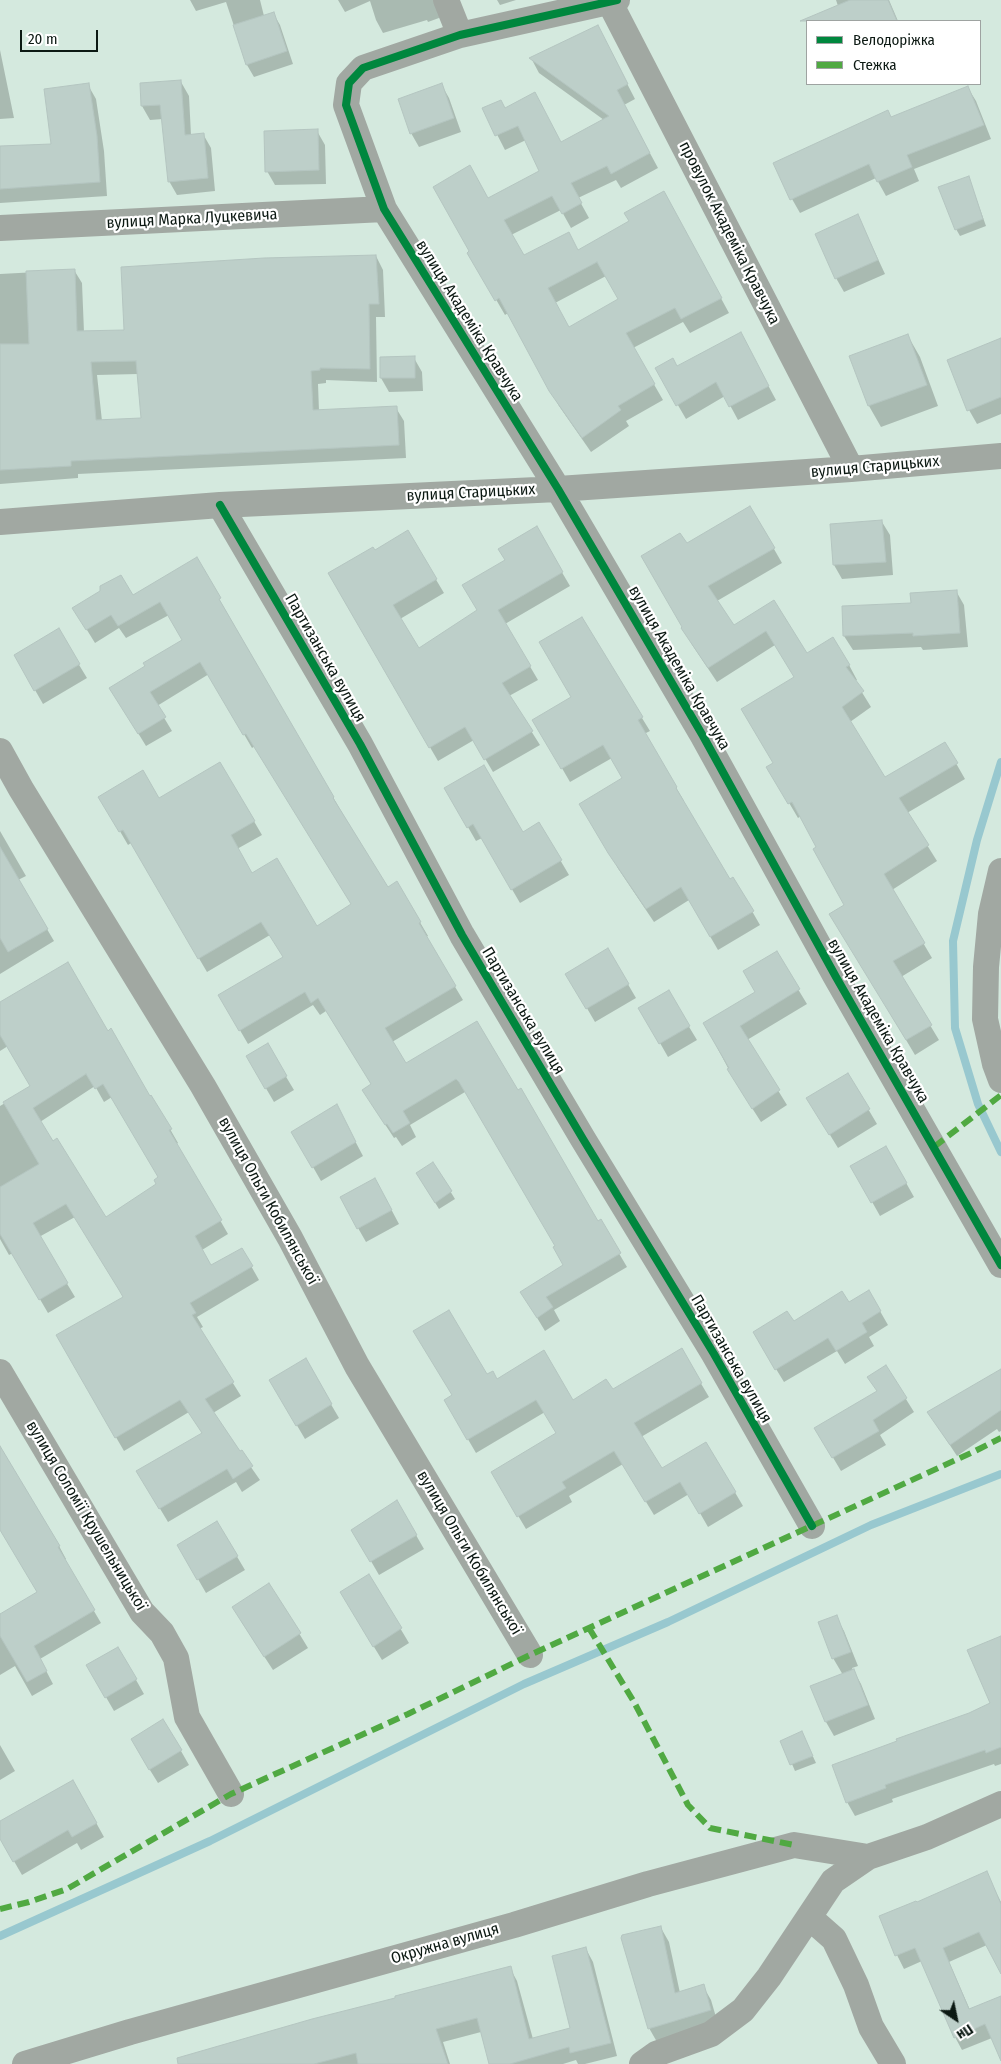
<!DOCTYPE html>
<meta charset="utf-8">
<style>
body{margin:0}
#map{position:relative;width:1001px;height:2064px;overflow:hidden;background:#d4e9de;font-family:"Fira Sans Condensed",sans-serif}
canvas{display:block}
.legend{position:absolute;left:806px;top:20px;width:175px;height:65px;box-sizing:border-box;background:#fff;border:1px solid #9ea3a1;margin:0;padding:6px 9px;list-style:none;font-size:15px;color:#0c1913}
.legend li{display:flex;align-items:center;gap:10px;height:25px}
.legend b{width:25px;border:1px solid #9ea3a1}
.north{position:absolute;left:931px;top:1994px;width:50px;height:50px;-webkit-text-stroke:4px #fff;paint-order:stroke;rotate:146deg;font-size:14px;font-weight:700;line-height:20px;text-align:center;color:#0c1913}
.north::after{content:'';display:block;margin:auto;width:18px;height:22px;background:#0c1913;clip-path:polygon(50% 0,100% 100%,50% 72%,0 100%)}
.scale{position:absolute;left:20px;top:30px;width:78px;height:22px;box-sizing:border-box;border:2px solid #0c1913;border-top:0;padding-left:6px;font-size:15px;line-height:18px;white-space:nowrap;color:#0c1913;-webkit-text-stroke:4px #fff;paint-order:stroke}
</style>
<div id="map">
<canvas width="1001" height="2064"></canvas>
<ul class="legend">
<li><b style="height:6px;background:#00873e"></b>Велодоріжка</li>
<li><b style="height:6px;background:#50a942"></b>Стежка</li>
</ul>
<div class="north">Пн</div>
<div class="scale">20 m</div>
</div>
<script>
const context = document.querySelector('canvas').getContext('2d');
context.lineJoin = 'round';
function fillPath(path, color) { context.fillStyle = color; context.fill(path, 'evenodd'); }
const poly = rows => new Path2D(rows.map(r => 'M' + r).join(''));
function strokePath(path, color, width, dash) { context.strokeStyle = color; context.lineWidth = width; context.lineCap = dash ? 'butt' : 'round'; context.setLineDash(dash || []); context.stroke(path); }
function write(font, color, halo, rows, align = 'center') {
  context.font = font + ' "Fira Sans Condensed",sans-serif'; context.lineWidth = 4.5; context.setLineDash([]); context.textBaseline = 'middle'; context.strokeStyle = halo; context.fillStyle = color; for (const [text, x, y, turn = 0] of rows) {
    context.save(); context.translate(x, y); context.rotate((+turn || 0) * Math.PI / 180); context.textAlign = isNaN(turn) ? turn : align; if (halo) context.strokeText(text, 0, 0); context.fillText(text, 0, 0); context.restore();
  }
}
fillPath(poly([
 [190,0,260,0,264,16,273,13,280,25,293,64,254,77,247,65,226,2,196,11],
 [338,0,440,0,439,18,428,22,427,20,383,33,376,20,370,1,345,12],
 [497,0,516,0,500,5],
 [836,0,889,0,898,21,838,21,833,8,838,6],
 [605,41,635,99,624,105,658,168,621,188,616,180,578,198,589,218,571,228,561,210,511,235,524,256,578,251,672,208,729,313,690,333,683,322,633,348,663,400,626,421,629,426,591,452,559,406,508,313,505,315,469,253,487,199,541,172,526,140,505,150,484,109,505,109,561,143,604,120,539,73,531,58],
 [606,276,620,300,569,328,555,303],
 [0,50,14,118,0,119],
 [181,82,189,96,191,135,203,134,211,148,215,191,177,195,169,181,163,119,150,120,142,106],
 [441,84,449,98,461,132,419,147,411,133],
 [88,85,96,99,104,151,107,196,0,203,0,148,53,145],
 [968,88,976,101,991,139,914,169,919,181,886,196,876,178,800,213,792,199,891,118],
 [317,131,325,145,326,184,275,185,267,171],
 [969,178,986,226,960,236,956,229],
 [858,216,885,274,844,292,836,278],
 [376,256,383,270,385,317,376,317,377,382,326,380,326,383,318,384,319,411,396,408,404,421,406,458,78,474,78,478,0,484,0,274,74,270,82,283,84,332,125,331],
 [138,374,142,419,102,421,97,375],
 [908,336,920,357,938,406,881,427,869,406,851,357],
 [748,348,776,400,738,420,725,396,686,419,657,369,677,368],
 [1001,348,1001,414,977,424,969,410],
 [414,358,422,372,423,391,389,392,381,378],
 [750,507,782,563,717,601,734,627,774,602,806,655,849,665,857,680,855,681,871,707,850,722,885,779,945,744,965,779,907,813,937,861,892,890,932,958,901,977,939,1040,915,1055,840,929,846,906,801,816,798,818,768,767,775,763,796,678,775,645,717,682,691,643,686,545],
 [882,522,890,535,893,575,842,579,834,565,831,525],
 [536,528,570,586,505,624,538,680,509,696,540,745,493,772,474,740,438,761,329,574,374,552,407,531,444,593,400,619,418,650,479,611,506,561],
 [196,559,341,811,387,888,397,883,428,936,425,937,463,1000,392,1042,406,1064,477,1023,597,1223,600,1221,627,1267,554,1310,560,1321,545,1331,530,1306,565,1265,557,1246,469,1096,465,1092,410,1125,416,1137,402,1146,396,1137,394,1138,371,1103,372,1085,326,1011,320,1015,313,1005,248,1044,220,996,284,958,270,935,207,972,131,843,128,845,100,797,159,800,220,763,262,835,237,849,251,874,317,927,352,905,255,746,252,748,209,674,157,706,172,731,146,746,119,702,184,641,169,615,126,638,119,628,95,643,82,622,132,596],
 [956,591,964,605,968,647,923,650,921,647,853,650,844,636,912,604],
 [58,630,87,678,43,704,15,655],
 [642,718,650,731,644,734,684,801,682,802,729,881,733,878,760,925,718,950,689,900,654,922,617,867,624,779,612,758,570,782,534,720],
 [446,789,523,834,539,824,569,875,520,903,482,838,476,841],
 [0,831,26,876,18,880,54,941,0,974],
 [608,950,636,998,595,1022,567,974],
 [776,953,807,1004,747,1040,787,1105,761,1122,736,1083,704,1023,757,992],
 [668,992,697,1040,668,1057,640,1008],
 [0,1003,107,1032,149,1097,151,1096,178,1143,176,1144,228,1234,202,1250,211,1266,242,1250,259,1280,197,1317,203,1327,199,1329,241,1396,213,1413,260,1480,242,1492,236,1482,168,1522,138,1472,203,1434,189,1412,124,1451,57,1336,124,1297,75,1217,39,1237,75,1297,48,1313,13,1253,9,1255,0,1239,0,1106,32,1087,8,1046,0,1051],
 [95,1086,104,1102,112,1097,159,1178,158,1184,106,1219,40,1122],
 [267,1045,294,1090,274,1102,247,1056],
 [848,1075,877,1124,838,1148,816,1112],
 [344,1120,363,1156,321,1181,293,1132],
 [886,1147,914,1197,880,1216,852,1166],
 [433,1163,455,1199,439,1209,421,1180],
 [383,1194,399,1224,366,1242,358,1228],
 [869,1292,888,1325,869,1337,874,1346,845,1364,837,1351,784,1382,754,1333,793,1323,849,1304],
 [681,1350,709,1397,641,1437,661,1470,706,1443,743,1506,708,1527,689,1494,654,1515,623,1464,569,1496,572,1502,526,1529,492,1472,558,1434,545,1412,476,1453,445,1400,487,1376,572,1401,612,1391],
 [305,1360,339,1418,305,1439,270,1380],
 [886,1367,914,1412,880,1435,886,1445,841,1471,816,1429,878,1392,869,1377],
 [1001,1370,1001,1431,999,1432,997,1429,957,1456,936,1424],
 [0,1449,59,1546,66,1559,64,1560,101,1623,40,1659,53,1684,32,1696,15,1666,0,1675,0,1613,1,1615,38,1593,0,1515],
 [397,1502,424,1549,379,1575,353,1530],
 [217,1523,245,1570,206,1593,179,1546],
 [369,1576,409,1643,382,1660,349,1606],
 [269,1584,308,1648,273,1670,241,1621],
 [836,1617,844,1631,858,1666,852,1668,861,1684,875,1719,834,1736,826,1722,843,1675,833,1658],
 [1001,1638,1001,1764,995,1766,994,1764,892,1799,893,1802,855,1816,847,1802,970,1714,991,1703],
 [118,1648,144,1694,114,1711,88,1666],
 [802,1733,816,1763,795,1771,782,1741],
 [0,1745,15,1771,0,1780],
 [181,1751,189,1765,158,1783,140,1754],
 [73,1781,104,1837,81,1850,77,1843,22,1875,0,1837,0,1823],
 [986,1873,1001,1902,1001,1972,987,1945,949,1962,970,2010,1001,2010,1001,2058,992,2038,962,2050,955,2037,922,1961,904,1969,897,1955,881,1917,916,1904],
 [661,1928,669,1942,680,1993,703,1986,711,2000,718,2024,657,2042,649,2028],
 [586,1949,593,1962,617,2056,585,2064,578,2064,576,2060,563,2064,490,2064,481,2032,443,2042,450,2064,186,2064,510,1968,517,1981,533,2039,571,2029]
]), '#0003');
strokePath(poly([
 [1001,762,977,840,953,941,955,1028,978,1104,1001,1152],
 [0,1936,210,1841,524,1684,668,1622,871,1525,1001,1474]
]), '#98c8cf', 8);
const building = poly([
 [850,0,888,0,897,21,800,21,850,0],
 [274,12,287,51,246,65,233,25,274,12],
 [598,25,628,84,617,90,650,153,611,174,607,166,571,183,582,203,562,214,552,196,504,220,524,255,569,232,578,250,629,221,624,213,664,191,722,298,681,319,675,308,626,333,655,384,618,406,621,410,582,438,549,391,499,298,495,301,467,253,469,251,433,187,470,165,488,198,539,171,518,126,495,136,482,108,501,100,505,108,535,92,561,142,609,116,529,58,598,25],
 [597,262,618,299,569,327,548,288,597,262],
 [181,80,185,135,204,133,208,178,168,182,160,105,141,106,140,83,181,80],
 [89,83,97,136,100,182,0,189,0,146,51,144,44,89,89,83],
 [442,83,454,118,410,134,398,99,442,83],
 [968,86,984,125,907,155,912,167,877,182,869,164,790,200,773,163,888,110,891,117,968,86],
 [318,129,319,170,265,172,264,131,318,129],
 [969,176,983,219,955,230,938,187,969,176],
 [858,214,878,260,835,279,815,234,858,214],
 [376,255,379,304,369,304,370,369,320,368,320,370,311,371,313,410,397,406,399,445,71,461,71,466,0,470,0,344,29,344,26,271,75,269,77,331,124,330,121,267,264,258,376,255],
 [136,361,141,418,96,420,91,362,136,361],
 [741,332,769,386,729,407,716,382,676,406,655,368,673,358,677,366,741,332],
 [908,334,927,385,868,406,849,356,908,334],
 [1001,338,1001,397,967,411,947,360,1001,338],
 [415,356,415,378,380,378,380,357,415,356],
 [750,506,775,548,708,586,734,625,774,600,807,653,833,637,850,665,846,667,864,691,842,707,885,777,945,742,958,763,899,798,929,845,884,874,925,943,893,961,932,1025,906,1040,829,914,844,905,813,849,816,847,792,802,788,804,766,767,773,763,741,709,794,677,766,631,708,668,681,628,682,627,641,556,680,533,687,543,750,506],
 [882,520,886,562,833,565,830,524,882,520],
 [537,526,563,572,498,610,531,666,502,683,533,731,484,760,465,727,429,748,328,573,373,547,375,550,408,530,437,579,393,605,419,648,477,610,462,585,505,560,498,549,537,526],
 [197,557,221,598,219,599,334,797,333,798,388,887,397,881,421,922,419,923,456,986,385,1028,406,1063,477,1021,518,1090,521,1088,598,1221,601,1219,621,1253,546,1297,553,1307,537,1318,520,1292,563,1265,553,1247,555,1246,459,1082,456,1079,403,1111,410,1123,393,1133,387,1124,385,1125,362,1090,371,1084,318,998,311,1003,305,992,239,1031,218,995,283,957,261,922,198,959,123,830,119,832,98,797,143,770,159,798,220,762,255,821,231,835,252,873,277,858,317,926,351,904,246,734,243,735,200,662,150,692,166,717,138,734,109,688,145,666,143,663,182,640,160,602,118,626,111,615,86,630,72,608,100,591,100,586,121,575,133,595,197,557],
 [957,590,960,633,913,636,913,633,843,636,842,606,911,603,910,593,957,590],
 [582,617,643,717,638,720,677,787,676,788,730,879,733,877,754,911,710,937,681,887,646,909,608,853,579,804,622,778,603,745,561,769,532,720,571,697,539,642,582,617],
 [59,628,80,664,34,691,14,655,59,628],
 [484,765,523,832,539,822,562,860,511,890,473,824,467,828,444,788,484,765],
 [0,847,48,929,8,952,0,938,0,847],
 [608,948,629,984,586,1009,565,974,608,948],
 [777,951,800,989,740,1026,780,1090,752,1109,727,1069,729,1068,703,1023,755,992,743,971,777,951],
 [68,962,108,1031,111,1028,150,1096,151,1095,172,1129,169,1130,222,1220,195,1236,211,1265,242,1248,253,1266,190,1303,196,1313,192,1315,234,1382,205,1399,240,1451,242,1450,253,1466,233,1479,227,1469,159,1509,136,1471,202,1433,180,1400,115,1438,56,1335,123,1297,119,1290,66,1204,33,1223,68,1283,39,1300,0,1234,0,1187,39,1164,3,1102,30,1086,0,1035,0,1002,68,962],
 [86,1074,95,1089,103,1084,158,1177,154,1180,156,1184,106,1217,57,1138,53,1141,33,1108,86,1074],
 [669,990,690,1026,659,1044,638,1008,669,990],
 [268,1043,287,1076,265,1089,246,1056,268,1043],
 [848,1073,870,1109,829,1135,806,1098,848,1073],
 [337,1104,356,1142,312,1168,291,1132,337,1104],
 [886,1146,907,1183,871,1203,850,1166,886,1146],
 [433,1162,452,1191,435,1203,416,1173,433,1162],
 [375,1178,392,1210,357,1229,340,1197,375,1178],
 [869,1290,881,1311,862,1323,867,1332,836,1351,828,1338,775,1370,753,1332,787,1311,794,1321,842,1291,849,1302,869,1290],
 [449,1310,487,1374,493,1371,497,1379,544,1350,573,1400,606,1379,613,1389,682,1348,702,1383,634,1423,662,1468,706,1442,736,1492,699,1514,680,1482,645,1502,614,1451,562,1482,566,1488,517,1517,491,1472,556,1433,536,1400,467,1440,444,1400,452,1395,413,1331,449,1310],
 [306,1358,332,1404,296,1426,269,1380,306,1358],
 [886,1365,907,1398,873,1420,879,1431,832,1458,814,1428,877,1391,867,1377,886,1365],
 [1001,1369,1001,1410,950,1445,927,1412,1001,1369],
 [0,1446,60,1546,58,1547,95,1610,34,1646,47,1671,27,1682,0,1636,0,1614,37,1592,0,1530,0,1446],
 [397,1500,417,1535,370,1562,351,1530,397,1500],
 [217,1521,238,1556,197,1580,177,1545,217,1521],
 [369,1574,402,1628,373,1647,340,1592,369,1574],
 [269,1583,301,1633,264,1657,232,1607,269,1583],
 [837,1615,851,1652,832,1659,818,1622,837,1615],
 [1001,1636,1001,1747,986,1753,985,1750,885,1785,886,1788,846,1803,832,1765,897,1741,896,1739,969,1713,990,1703,967,1650,1001,1636],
 [118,1647,137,1679,105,1698,86,1665,118,1647],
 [854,1669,868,1705,825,1722,810,1686,854,1669],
 [163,1719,182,1750,149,1770,131,1739,163,1719],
 [802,1731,813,1756,790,1765,780,1741,802,1731],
 [73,1780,97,1823,72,1837,68,1830,13,1862,0,1839,0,1821,73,1780],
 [987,1871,1001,1904,1001,1974,979,1932,943,1948,969,2009,1001,1996,1001,2061,985,2024,954,2038,915,1948,895,1956,879,1916,916,1901,917,1902,987,1871],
 [661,1926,675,1993,704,1984,711,2010,648,2029,621,1938,622,1935,661,1926],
 [586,1947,611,2043,570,2053,569,2047,510,2064,489,2064,477,2018,436,2029,448,2064,358,2064,356,2053,314,2064,178,2064,177,2058,312,2019,395,1998,395,1996,511,1966,529,2039,570,2028,552,1956,586,1947]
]);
fillPath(building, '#bdcfc9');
strokePath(building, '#b4c5c0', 1);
strokePath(poly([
 [446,0,460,35],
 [617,0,460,35,363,68,349,83,346,105,384,209,558,489,703,736,836,977,1001,1265],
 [610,3,851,469],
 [0,228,384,209],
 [220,505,360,744,462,935,583,1139,714,1354,812,1526],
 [0,522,220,505,558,489,851,469,1001,456],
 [0,751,21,789,203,1086,290,1238,357,1366,530,1655],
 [1001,871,991,914,986,967,985,1019,995,1064,1001,1080],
 [0,1372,142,1612,162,1633,176,1658,187,1717,231,1794],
 [809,1917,834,1939,856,1985,871,2027,893,2064],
 [25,2064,130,2032,514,1925,648,1884,794,1845,868,1857],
 [642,2064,656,2054,711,2034,743,2010,769,1977,833,1881,868,1857,927,1837,1001,1804]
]), '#a1a8a2', 26);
strokePath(poly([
 [934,1147,1001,1095],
 [589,1628,634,1702,688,1805,710,1828,794,1845],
 [0,1909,29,1902,67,1889,231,1794,408,1714,530,1655,971,1453,1001,1438]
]), '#50a942', 6, [12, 6]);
strokePath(poly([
 [617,0,460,35,363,68,349,83,346,105,384,209,558,489,703,736,836,977,1001,1265],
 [220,505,360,744,462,935,583,1139,714,1354,812,1526]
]), '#00873e', 8);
write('16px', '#0c1913', '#fff', [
 ["вулиця Марка Луцкевича",192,219,-3],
 ["провулок Академіка Кравчука",729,233,63],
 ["вулиця Академіка Кравчука",469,321,58],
 ["вулиця Старицьких",875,467,-5],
 ["вулиця Старицьких",471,493,-3],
 ["Партизанська вулиця",325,658,60],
 ["вулиця Академіка Кравчука",679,668,60],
 ["Партизанська вулиця",523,1011,59],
 ["вулиця Академіка Кравчука",878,1021,60],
 ["вулиця Ольги Кобилянської",268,1201,61],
 ["Партизанська вулиця",731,1359,60],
 ["вулиця Соломії Крушельницької",86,1516,59],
 ["вулиця Ольги Кобилянської",469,1553,59],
 ["Окружна вулиця",445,1944,-16]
]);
</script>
